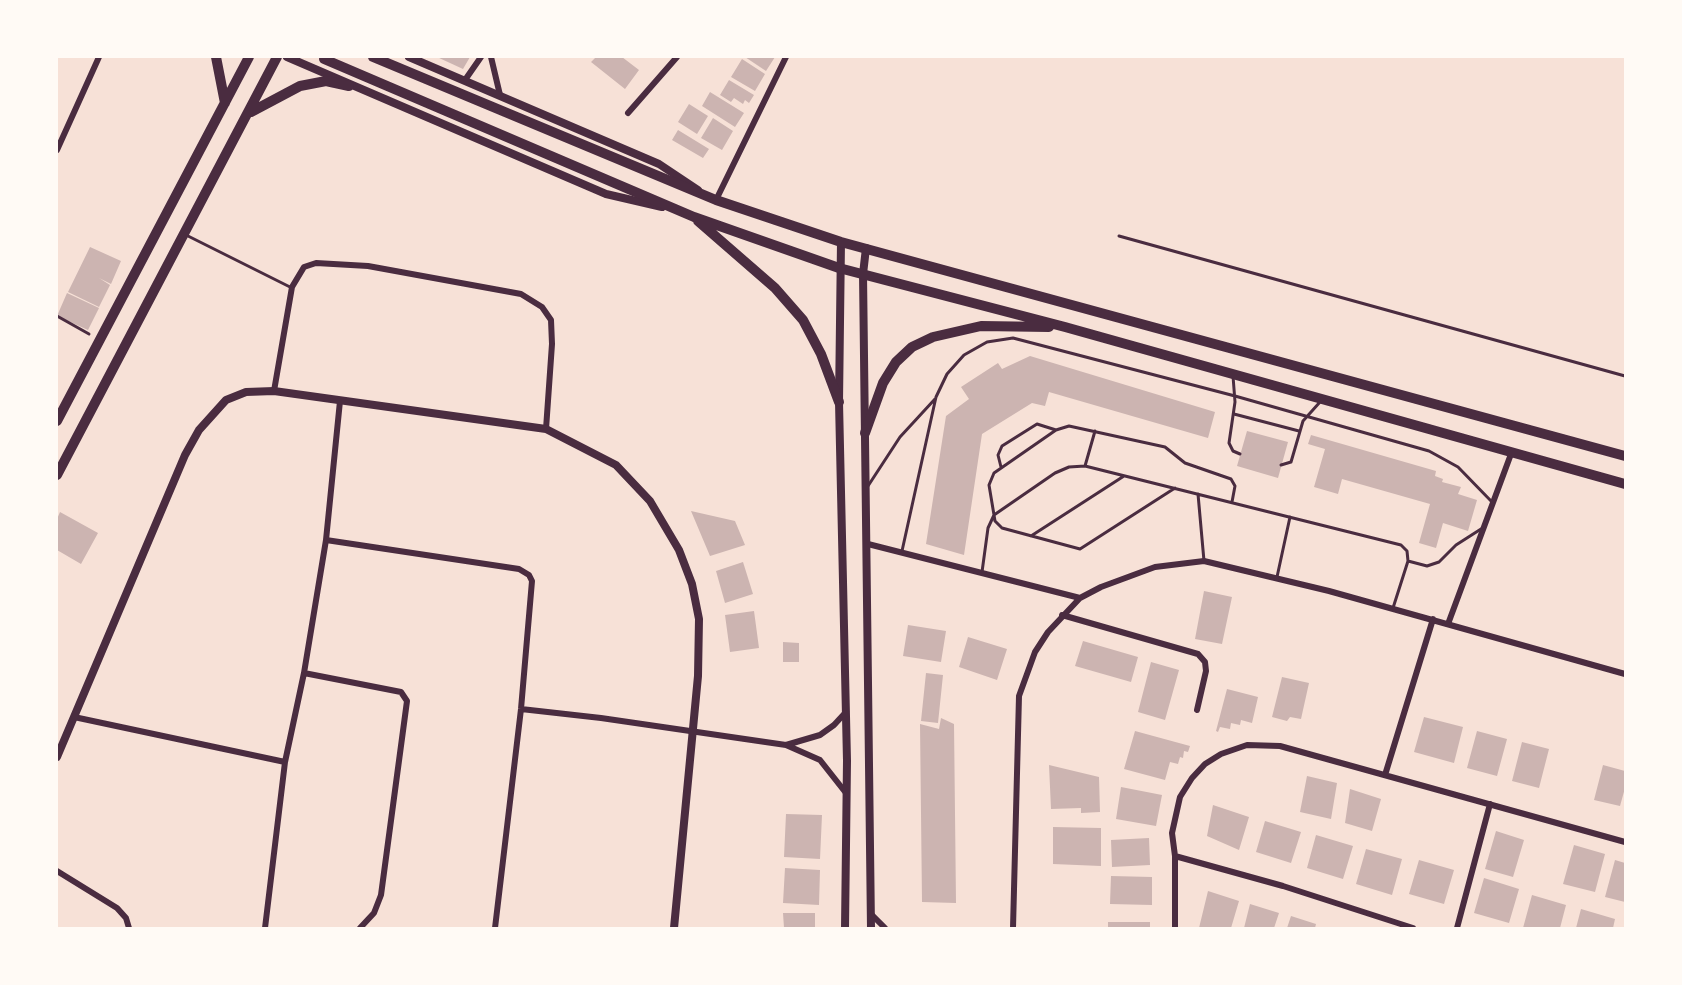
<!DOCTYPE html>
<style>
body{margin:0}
#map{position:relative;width:1682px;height:985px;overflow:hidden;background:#f7e1d7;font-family:Montserrat,sans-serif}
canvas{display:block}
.frame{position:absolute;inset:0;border:58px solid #fffaf5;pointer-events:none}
</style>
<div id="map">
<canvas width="1682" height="985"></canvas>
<div class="frame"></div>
</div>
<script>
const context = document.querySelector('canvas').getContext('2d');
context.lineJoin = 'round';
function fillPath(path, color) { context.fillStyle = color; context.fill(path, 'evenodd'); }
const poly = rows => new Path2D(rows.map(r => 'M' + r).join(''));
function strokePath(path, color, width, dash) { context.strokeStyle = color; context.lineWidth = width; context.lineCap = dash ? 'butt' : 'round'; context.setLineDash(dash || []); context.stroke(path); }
fillPath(poly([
 [437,57,470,57,463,69],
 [596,57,622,57,639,70,625,89,591,62],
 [745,57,775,57,766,71],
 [742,59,765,74,755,91,731,77],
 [729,80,754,95,749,103,745,100,743,104,734,98,731,102,720,95],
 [710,92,744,113,735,127,702,106],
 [689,104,708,116,697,134,678,122],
 [713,118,733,131,722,150,701,138],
 [678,130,709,149,703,158,672,140],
 [90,247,121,261,111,284,99,278,110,285,99,307,68,292],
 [67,293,99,308,88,330,57,316],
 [1030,356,1215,412,1208,438,1049,392,1045,406,1032,403,982,434,964,555,926,544,946,416,969,399,961,387,998,363,1002,369],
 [1247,431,1288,442,1278,478,1237,466],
 [1311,435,1436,471,1435,476,1443,479,1442,482,1461,487,1458,494,1477,500,1468,531,1443,523,1436,548,1419,543,1430,504,1342,479,1338,494,1314,487,1325,449,1308,444],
 [691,511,735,521,745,545,710,556],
 [60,512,98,533,81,564,57,550,57,519],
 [743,562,753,594,725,603,716,571],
 [1204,591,1232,597,1222,644,1195,639],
 [754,611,759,648,730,652,725,615],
 [908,625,946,631,941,662,903,656],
 [968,637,1007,649,997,680,959,667],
 [1083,641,1138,657,1131,682,1075,666],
 [783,642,799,643,799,662,783,662],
 [1151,662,1179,670,1165,720,1138,712],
 [926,673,943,675,938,723,921,721],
 [1282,677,1309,683,1301,719,1290,717,1287,721,1272,717],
 [1227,689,1258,697,1252,723,1241,720,1240,725,1231,723,1230,729,1220,727,1218,732,1216,731],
 [1424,717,1463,727,1454,763,1414,752],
 [941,718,954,724,956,903,922,902,920,724,939,729],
 [1135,731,1190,746,1188,752,1184,751,1183,758,1180,757,1178,764,1170,762,1165,780,1124,769],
 [1477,731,1507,739,1497,776,1467,768],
 [1522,742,1549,749,1539,788,1512,781],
 [1049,765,1099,777,1100,812,1081,813,1081,808,1051,809],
 [1603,765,1625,771,1625,788,1620,806,1594,800],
 [1307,776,1337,783,1331,819,1300,812],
 [1121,787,1162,795,1156,826,1116,819],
 [1350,789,1381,799,1372,831,1345,823],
 [1213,805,1249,817,1239,850,1207,836],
 [786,814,822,815,820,859,784,857],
 [1265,821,1301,832,1291,863,1256,852],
 [1053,827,1101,828,1101,866,1053,864],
 [1496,831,1524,840,1513,877,1485,869],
 [1316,835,1353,846,1343,879,1307,868],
 [1149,838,1150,865,1112,867,1111,840],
 [1574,845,1605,854,1595,892,1563,884],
 [1366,849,1402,859,1392,895,1356,884],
 [1419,860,1454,870,1444,904,1409,894],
 [1615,860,1625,863,1625,902,1605,897],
 [785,868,820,870,819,905,783,903],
 [1111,876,1152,877,1152,905,1110,904],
 [1484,878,1519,889,1509,923,1474,913],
 [1208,891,1239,901,1231,928,1199,928],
 [1532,895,1566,905,1560,928,1523,928],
 [1250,904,1279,913,1274,928,1244,928],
 [1581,909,1615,919,1613,928,1576,928],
 [783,913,815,913,815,928,784,928],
 [1291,916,1316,924,1315,928,1287,928],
 [1108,922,1150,922,1150,928,1108,928]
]), '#ccb4b1');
strokePath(poly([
 [1119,236,1625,376],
 [57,316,89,334]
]), '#4a2c40', 3);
strokePath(poly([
 [186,235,290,287],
 [1233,376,1235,402,1229,443,1233,451,1240,454],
 [1234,414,1299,431],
 [1281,465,1291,462,1303,421,1320,402],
 [1085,466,1095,431],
 [1001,467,998,455,1002,446,1037,424,1056,430],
 [868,486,900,437,935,399],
 [1175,488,1080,549,1002,528,995,521,989,485,994,473,1056,430,1069,426,1165,447,1185,463,1231,479,1235,486,1232,502],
 [1198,494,1204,561],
 [1031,536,1124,476],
 [902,551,936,397,947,374,964,355,987,342,1013,338,1235,396,1429,451,1458,467,1492,502],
 [1408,561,1427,566,1439,562,1456,545,1481,529],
 [982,572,988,528,994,515,1055,473,1069,467,1085,466,1401,545,1407,551,1408,561,1393,608],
 [1277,577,1290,517]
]), '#4a2c40', 3);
strokePath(poly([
 [491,57,500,95],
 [465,80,481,57],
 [628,113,677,57],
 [57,150,99,57],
 [716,200,786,57],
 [274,391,292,287,304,267,316,263,368,266,521,294,542,307,551,320,552,344,546,429],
 [326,540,519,569,529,575,532,581,521,709,495,928],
 [868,544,1080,598],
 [1062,615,1198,654,1205,662,1206,671,1197,710],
 [1448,624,1511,454],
 [304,673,401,692,407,701,381,895,374,913,360,928],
 [521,709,601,718,786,745,820,760,846,793],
 [74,717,285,762],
 [786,745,820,735,834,725,846,712],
 [1385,775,1433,619],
 [1175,856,1283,886,1413,928],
 [57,871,117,908,126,918,129,928],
 [871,914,885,928],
 [265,928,285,762,304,673,326,540,340,401],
 [1013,928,1019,696,1035,652,1048,632,1080,598,1101,587,1155,567,1204,561,1329,591,1625,674],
 [1175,928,1175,856,1172,833,1180,797,1192,778,1205,764,1221,754,1247,745,1280,746,1625,842],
 [1457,928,1490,804]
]), '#4a2c40', 6);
strokePath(poly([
 [287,57,606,194,662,207],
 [409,57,659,164,698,190],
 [841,242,839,402,847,761,845,928],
 [866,248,863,274,871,928],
 [57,757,185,455,199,430,226,400,246,392,274,391,546,429,616,465,650,501,679,550,692,584,699,619,698,676,674,928]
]), '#4a2c40', 8);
strokePath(poly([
 [216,57,225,103],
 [373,57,716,200,841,242,1625,456],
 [324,59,694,217,839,268,1065,327,1625,484],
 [251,112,300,86,326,81,349,86],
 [698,221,775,288,803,320,821,354,839,402],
 [57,421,249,57],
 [865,433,883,383,896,362,912,347,933,337,981,326,1049,327],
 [57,475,277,57]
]), '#4a2c40', 10);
</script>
